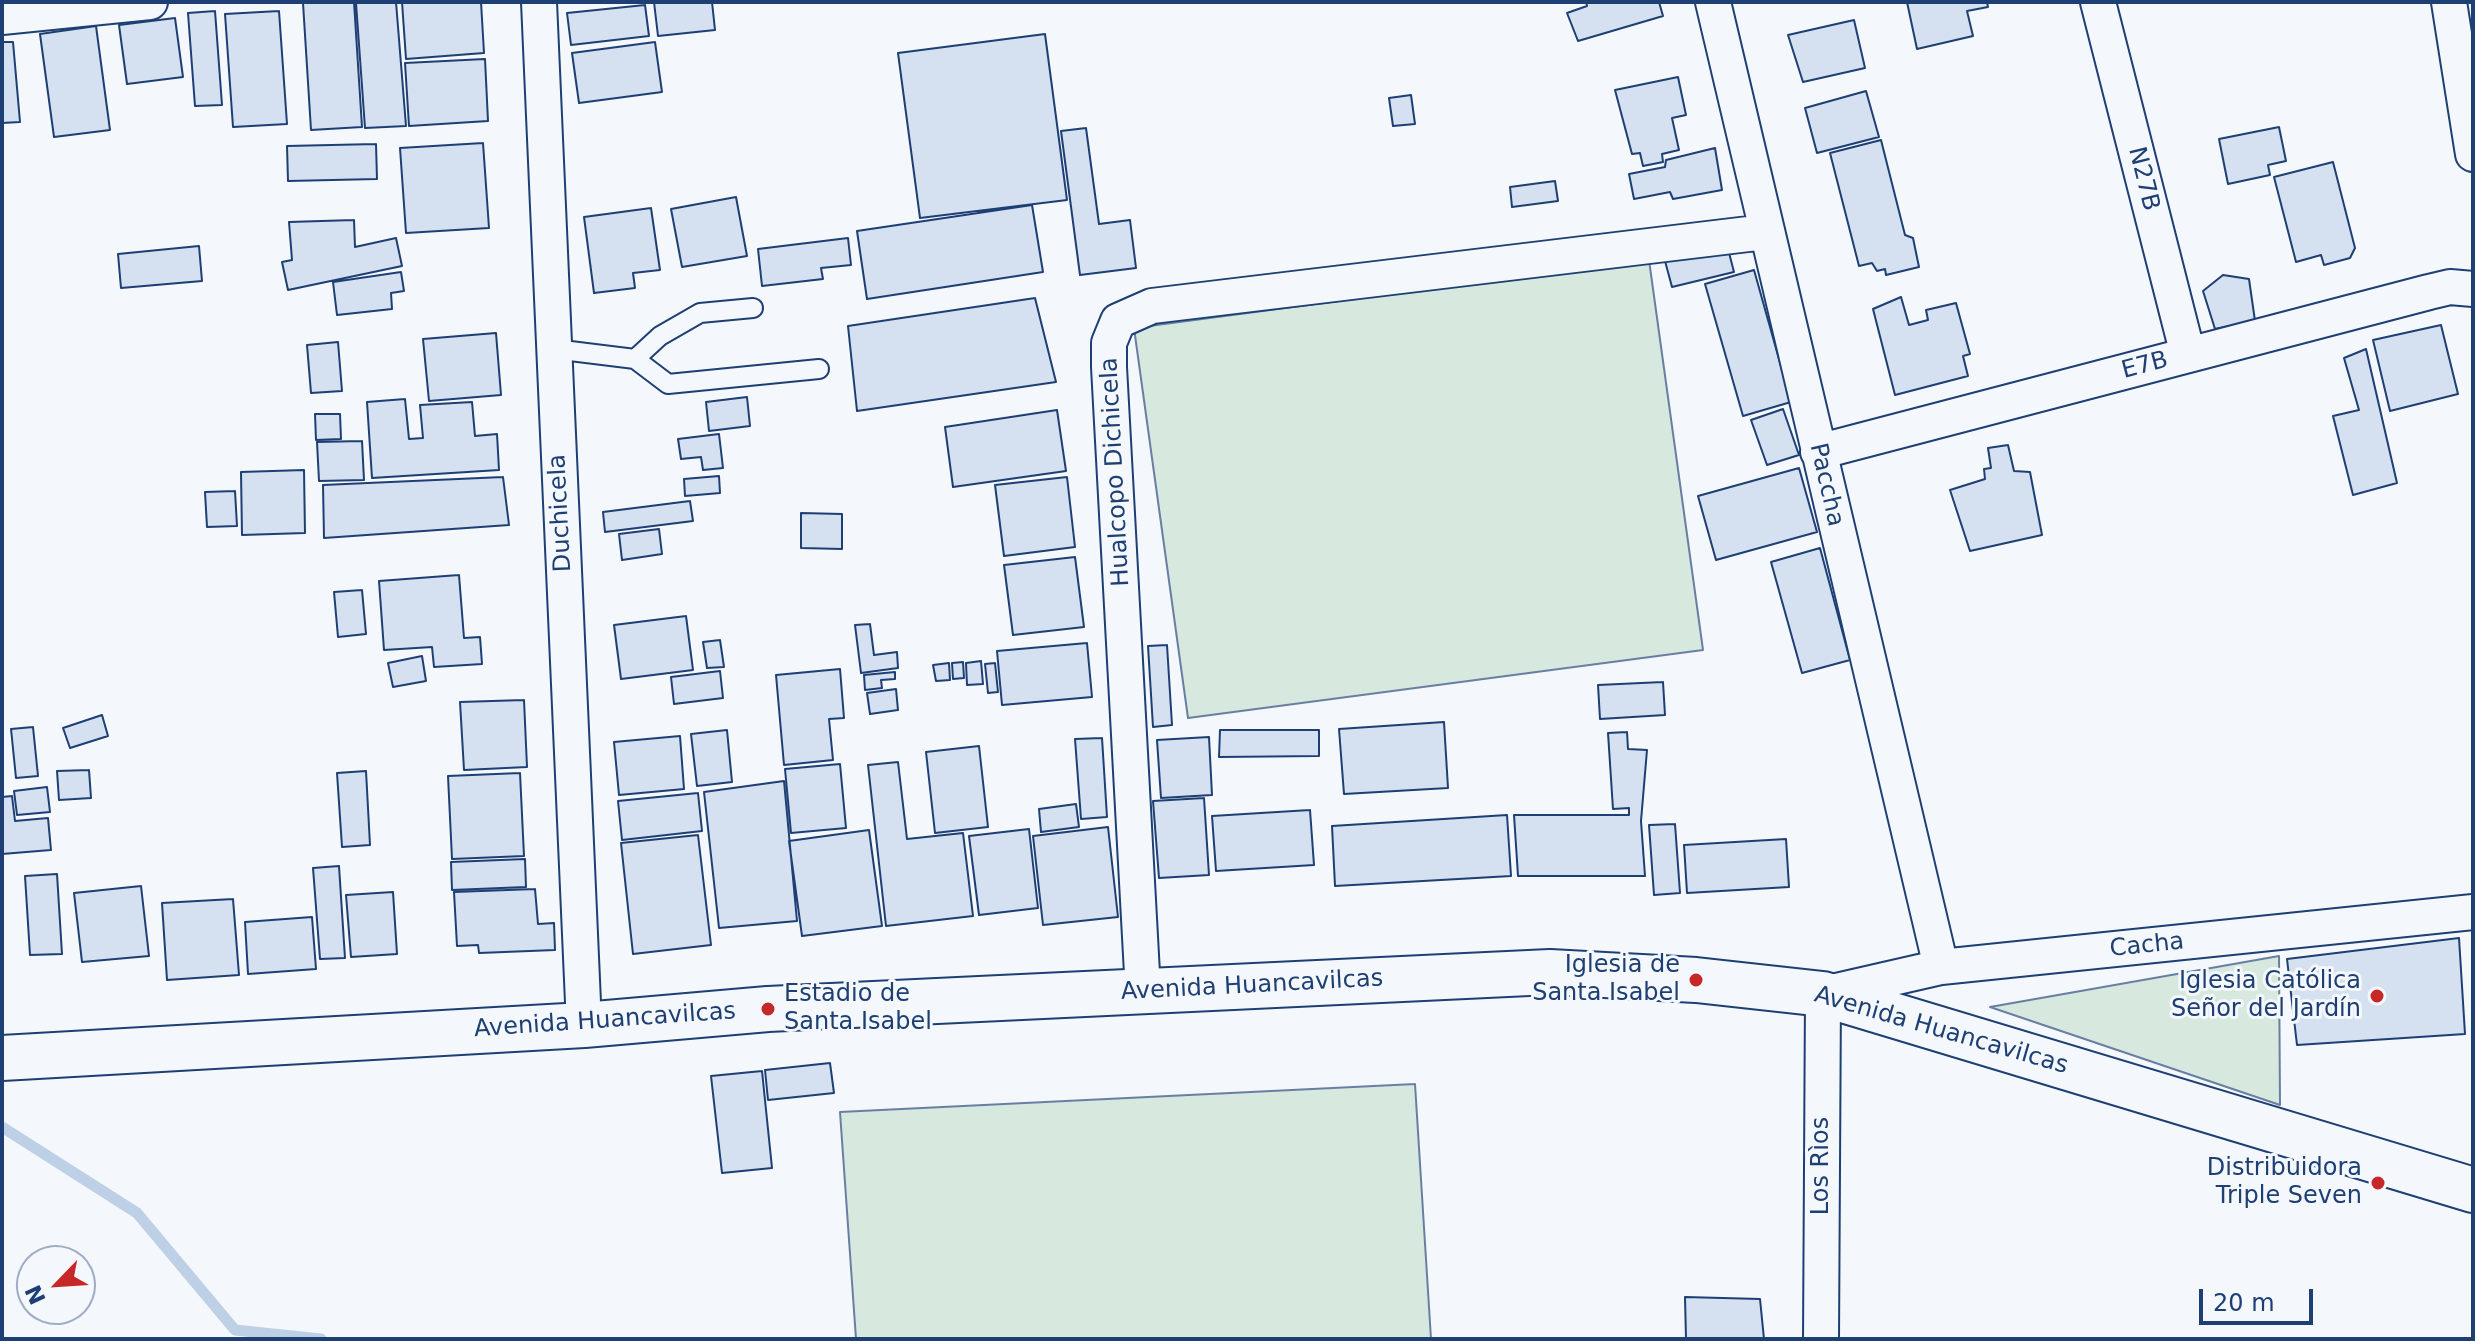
<!DOCTYPE html>
<meta charset="utf-8">
<style>
body{margin:0}
#map{position:relative;width:2475px;height:1341px;overflow:hidden;background:#f4f7fb;font-family:"DejaVu Sans",sans-serif}
canvas{display:block}
.frame{position:absolute;inset:0;border:4px solid #1d3f73;pointer-events:none}
.north{position:absolute;left:16px;top:1245px;width:80px;height:80px;box-sizing:border-box;background:#f4f7fb;border:2px solid #9eadc5;border-radius:50%;rotate:245deg;font-size:22px;font-weight:700;line-height:32px;text-align:center;color:#1d3f73}
.north::after{content:'';display:block;margin:auto;width:28px;height:36px;background:#c62828;clip-path:polygon(50% 0,100% 100%,50% 72%,0 100%)}
.scale{position:absolute;left:2199px;top:1289px;width:114px;height:36px;box-sizing:border-box;border:4px solid #1d3f73;border-top:0;padding-left:10px;font-size:24px;line-height:28px;white-space:nowrap;color:#1d3f73;-webkit-text-stroke:6px #f4f7fb;paint-order:stroke}
</style>
<div id="map">
<canvas width="2475" height="1341"></canvas>
<div class="frame"></div>
<div class="north">N</div>
<div class="scale">20 m</div>
</div>
<script>
const context = document.querySelector('canvas').getContext('2d');
context.lineJoin = 'round';
function fillPath(path, color) { context.fillStyle = color; context.fill(path, 'evenodd'); }
const poly = rows => new Path2D(rows.map(r => 'M' + r).join(''));
function strokePath(path, color, width, dash) { context.strokeStyle = color; context.lineWidth = width; context.lineCap = dash ? 'butt' : 'round'; context.setLineDash(dash || []); context.stroke(path); }
function write(font, color, halo, rows, align = 'center') {
  context.font = font + ' "DejaVu Sans",sans-serif'; context.lineWidth = 6; context.setLineDash([]); context.textBaseline = 'middle'; context.strokeStyle = halo; context.fillStyle = color; for (const [text, x, y, turn = 0] of rows) {
    context.save(); context.translate(x, y); context.rotate((+turn || 0) * Math.PI / 180); context.textAlign = isNaN(turn) ? turn : align; if (halo) context.strokeText(text, 0, 0); context.fillText(text, 0, 0); context.restore();
  }
}
const green = poly([
 [1649,260,1703,650,1188,718,1134,328,1649,260],
 [2279,956,2280,1105,1990,1007,2279,956],
 [1415,1084,1431,1339,856,1339,840,1112,1415,1084]
]);
fillPath(green, '#d7e8df');
strokePath(green, '#687fa3', 2);
strokePath(poly([
 [2,1127,137,1213,235,1330,321,1339]
]), '#bed0e5', 11);
const building = poly([
 [354,2,362,127,311,130,303,3,354,2],
 [396,2,406,126,365,128,356,3,396,2],
 [402,2,481,2,484,53,406,59,402,2],
 [654,2,712,2,715,30,658,36,654,2],
 [1586,2,1659,2,1663,16,1578,41,1567,13,1587,6,1586,2],
 [1907,2,1987,2,1988,7,1967,11,1973,36,1917,49,1907,2],
 [645,5,649,36,571,45,567,13,645,5],
 [215,11,222,105,195,106,188,13,215,11],
 [279,11,287,124,233,127,225,14,279,11],
 [175,18,183,77,127,84,119,25,175,18],
 [1854,20,1865,68,1803,82,1788,35,1854,20],
 [96,26,110,130,54,137,40,34,96,26],
 [1045,34,1067,200,920,218,898,53,1045,34],
 [2,42,13,42,20,122,2,123,2,42],
 [655,42,662,92,579,103,572,53,655,42],
 [485,59,488,121,409,126,405,63,485,59],
 [1678,77,1686,115,1672,118,1679,150,1662,154,1663,162,1643,166,1640,153,1632,154,1615,90,1678,77],
 [1866,91,1879,137,1817,153,1805,108,1866,91],
 [1411,95,1415,124,1393,126,1389,98,1411,95],
 [2279,127,2286,161,2268,165,2270,175,2228,184,2219,139,2279,127],
 [1086,128,1099,224,1130,220,1136,268,1080,275,1061,131,1086,128],
 [1881,140,1905,235,1913,238,1919,267,1886,275,1885,269,1877,271,1872,263,1859,266,1830,153,1881,140],
 [483,143,489,228,406,233,400,148,483,143],
 [376,144,377,179,288,181,287,146,376,144],
 [1715,148,1722,190,1673,199,1670,192,1634,199,1629,174,1665,167,1666,160,1715,148],
 [2333,162,2355,248,2350,258,2324,265,2321,255,2296,262,2274,177,2333,162],
 [1555,181,1558,201,1512,207,1510,187,1555,181],
 [736,197,747,256,682,267,671,209,736,197],
 [1032,205,1043,272,867,299,857,231,1032,205],
 [651,208,660,270,633,273,635,288,594,293,584,217,651,208],
 [354,220,355,247,396,238,402,266,288,290,282,262,292,260,289,222,354,220],
 [848,238,851,265,821,268,823,279,762,286,758,249,848,238],
 [1727,245,1734,272,1672,287,1665,261,1727,245],
 [199,246,202,281,121,288,118,254,199,246],
 [1754,270,1791,402,1743,416,1705,284,1754,270],
 [401,272,404,291,391,293,392,309,337,315,333,282,401,272],
 [2223,275,2249,279,2255,321,2215,329,2203,291,2223,275],
 [1901,297,1909,325,1928,320,1926,310,1956,303,1970,354,1963,356,1968,376,1895,395,1873,309,1901,297],
 [1035,298,1056,382,857,411,848,326,1035,298],
 [2441,325,2458,394,2390,411,2373,340,2441,325],
 [496,333,501,395,429,401,423,339,496,333],
 [338,342,342,391,311,393,307,345,338,342],
 [2366,349,2397,483,2353,495,2333,416,2359,410,2344,358,2366,349],
 [747,397,750,426,709,431,706,402,747,397],
 [405,399,409,439,423,438,420,405,472,402,475,436,497,434,499,470,372,478,367,402,405,399],
 [1783,409,1799,455,1767,465,1751,420,1783,409],
 [1057,410,1066,471,953,487,945,427,1057,410],
 [315,414,340,414,341,439,316,440,315,414],
 [719,434,723,468,703,470,701,457,681,459,678,439,719,434],
 [362,441,364,480,319,481,317,442,362,441],
 [2008,445,2014,471,2030,472,2042,535,1970,551,1950,490,1985,479,1984,469,1991,468,1988,448,2008,445],
 [1799,468,1817,532,1716,560,1698,496,1799,468],
 [304,470,305,533,242,535,241,472,304,470],
 [719,476,720,493,685,496,684,479,719,476],
 [503,477,509,525,324,538,323,485,503,477],
 [1067,477,1075,547,1004,556,995,485,1067,477],
 [235,491,237,526,207,527,205,492,235,491],
 [690,501,693,521,605,532,603,512,690,501],
 [801,513,842,514,842,549,801,548,801,513],
 [659,529,662,554,622,560,619,534,659,529],
 [1820,548,1850,660,1802,673,1771,562,1820,548],
 [1075,557,1084,627,1013,635,1004,565,1075,557],
 [459,575,464,638,480,637,482,664,434,667,432,647,384,650,379,581,459,575],
 [362,590,366,634,338,637,334,592,362,590],
 [686,616,693,670,621,679,614,625,686,616],
 [870,624,874,655,897,652,898,668,861,673,855,625,870,624],
 [720,640,724,667,707,668,703,642,720,640],
 [1087,643,1092,697,1002,705,997,651,1087,643],
 [1167,645,1172,725,1153,727,1148,646,1167,645],
 [422,656,426,681,393,687,388,663,422,656],
 [981,661,983,684,967,685,966,663,981,661],
 [963,662,964,678,953,679,952,663,963,662],
 [949,663,950,680,936,681,933,665,949,663],
 [995,663,998,692,988,693,985,664,995,663],
 [840,669,844,718,829,719,833,760,784,765,776,675,840,669],
 [720,671,723,698,674,704,671,677,720,671],
 [895,672,895,679,881,680,882,688,865,690,864,675,895,672],
 [1663,682,1665,715,1600,719,1598,685,1663,682],
 [896,689,898,710,870,714,867,693,896,689],
 [524,700,527,767,464,770,460,702,524,700],
 [102,715,108,736,70,748,63,728,102,715],
 [1444,722,1448,788,1344,794,1339,729,1444,722],
 [33,727,38,776,16,778,11,729,33,727],
 [727,730,732,782,697,786,691,734,727,730],
 [1220,730,1319,730,1319,756,1219,757,1220,730],
 [1627,732,1628,749,1647,750,1641,821,1645,876,1518,876,1514,815,1629,815,1629,808,1613,809,1608,733,1627,732],
 [680,736,684,789,619,795,614,742,680,736],
 [1209,737,1212,795,1161,798,1157,740,1209,737],
 [1102,738,1107,817,1081,819,1075,739,1102,738],
 [979,746,988,827,935,833,926,752,979,746],
 [898,762,907,839,963,833,973,916,886,926,868,765,898,762],
 [840,764,846,828,791,833,785,769,840,764],
 [89,770,91,798,59,800,57,771,89,770],
 [366,771,370,845,342,847,337,773,366,771],
 [520,773,524,856,452,859,448,776,520,773],
 [784,781,797,921,719,928,704,792,784,781],
 [47,787,50,812,17,815,14,791,47,787],
 [698,793,702,831,622,840,618,801,698,793],
 [12,796,15,821,48,818,51,850,2,854,2,797,12,796],
 [1204,798,1209,875,1159,878,1153,801,1204,798],
 [1076,804,1079,827,1041,832,1039,809,1076,804],
 [1310,810,1314,865,1216,871,1212,816,1310,810],
 [1507,815,1511,876,1335,886,1332,826,1507,815],
 [1675,824,1680,893,1654,895,1649,825,1675,824],
 [1108,827,1118,917,1043,925,1033,836,1108,827],
 [1029,829,1038,908,979,915,969,836,1029,829],
 [869,830,882,926,802,936,789,841,869,830],
 [698,835,711,945,633,954,621,843,698,835],
 [1786,839,1789,887,1687,893,1684,845,1786,839],
 [525,859,526,887,452,890,451,862,525,859],
 [339,866,345,958,320,959,313,868,339,866],
 [57,874,62,954,30,955,25,876,57,874],
 [141,886,149,956,82,962,74,893,141,886],
 [535,889,538,924,554,923,555,950,479,953,478,945,457,946,454,892,535,889],
 [393,892,397,954,351,957,346,895,393,892],
 [233,899,239,975,167,980,162,903,233,899],
 [312,917,316,969,248,974,245,922,312,917],
 [2459,938,2465,1034,2297,1045,2287,959,2459,938],
 [830,1063,834,1093,768,1100,765,1070,830,1063],
 [762,1071,772,1168,722,1173,711,1076,762,1071],
 [1685,1297,1760,1299,1764,1339,1686,1339,1685,1297]
]);
fillPath(building, '#d5e0f0');
strokePath(building, '#1d3f73', 2);
const lane = poly([
 [554,349,635,359,668,384,819,369],
 [635,359,660,336,700,313,753,308]
]);
const street = poly([
 [539,2,584,1025],
 [1713,2,1941,967],
 [2098,2,2188,355],
 [2449,2,2473,154],
 [2,17,150,2],
 [1818,452,2429,292,2450,287,2473,289],
 [1143,992,1109,367,1109,343,1118,321,1152,306,1765,232],
 [1821,1339,1823,994,1941,967,2473,912]
]);
const secondary = poly([
 [2,1058,584,1025,768,1009,1550,972,1696,980,1823,994,2473,1190]
]);
strokePath(lane, '#1d3f73', 22);
strokePath(street, '#1d3f73', 38);
strokePath(secondary, '#1d3f73', 48);
strokePath(lane, '#f4f7fb', 18);
strokePath(street, '#f4f7fb', 34);
strokePath(secondary, '#f4f7fb', 44);
for (const [x, y, r, color] of [
 [1696,980,8,"#c62828"],
 [2377,996,8,"#c62828"],
 [768,1009,8,"#c62828"],
 [2378,1183,8,"#c62828"]
]) { const dot = new Path2D(); dot.arc(x, y, r, 0, 2 * Math.PI); context.fillStyle = color; context.fill(dot); strokePath(dot, '#f4f7fb', 3); }
write('24px', '#1d3f73', '#f4f7fb', [
 ["N27B",2143,179,76],
 ["E7B",2145,366,-15],
 ["Hualcopo Dichicela",1116,472,-93],
 ["Paccha",1826,485,77],
 ["Duchicela",561,513,-93],
 ["Cacha",2147,946,-6],
 ["Avenida Huancavilcas",1252,986,-3],
 ["Avenida Huancavilcas",605,1021,-4],
 ["Avenida Huancavilcas",1941,1031,16],
 ["Los Rìos",1822,1166,-90]
]);
write('24px', '#1d3f73', '#f4f7fb', [
 ["Iglesia de",1680,966],
 ["Santa Isabel",1680,994],
 ["Iglesia Católica",2361,982],
 ["Señor del Jardín",2361,1010],
 ["Estadio de",784,995,"left"],
 ["Santa Isabel",784,1023,"left"],
 ["Distribuidora",2362,1169],
 ["Triple Seven",2362,1197]
], 'right');
</script>
